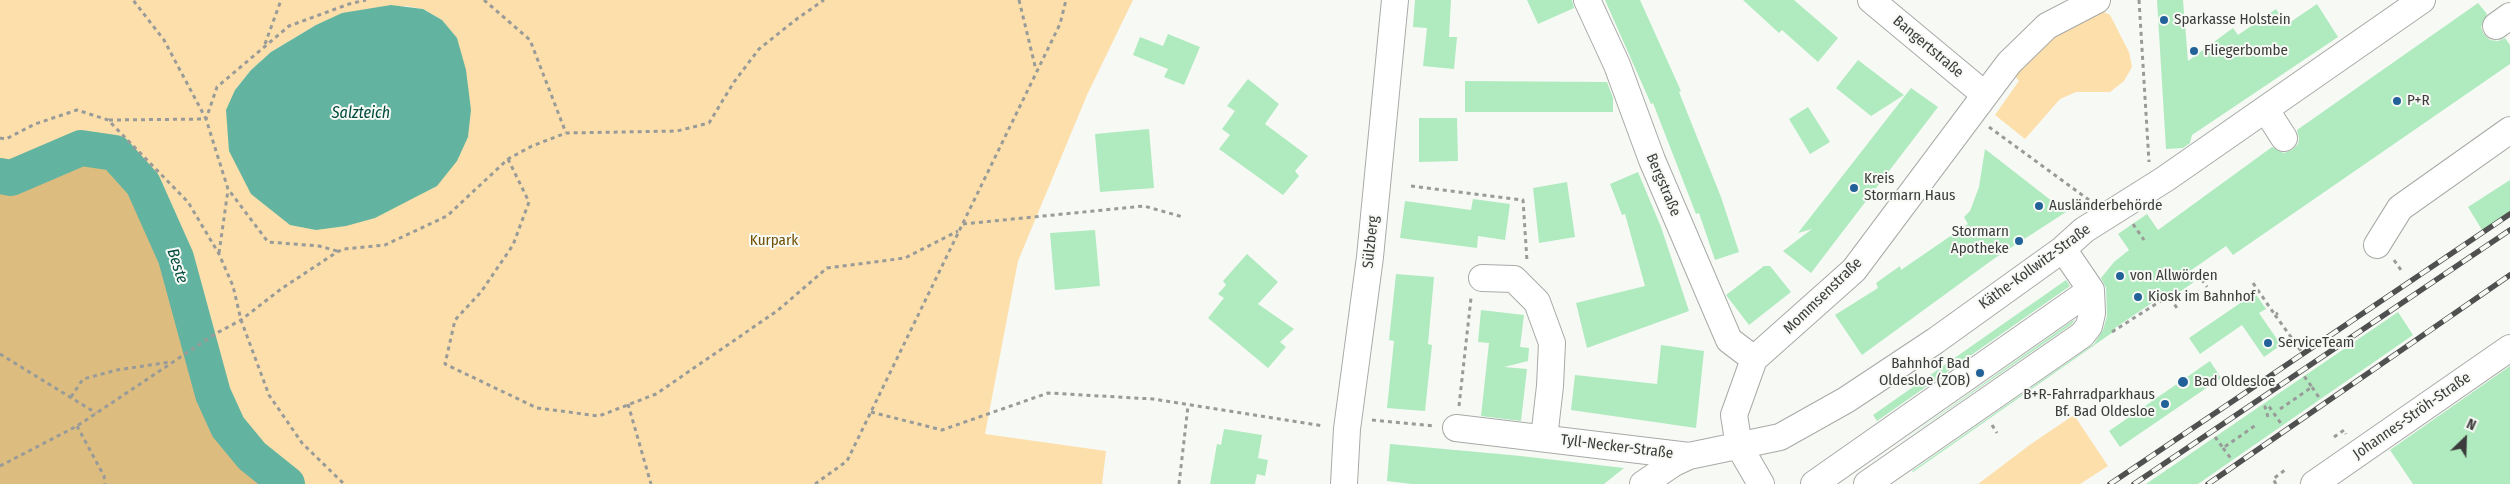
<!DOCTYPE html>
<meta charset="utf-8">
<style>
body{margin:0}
#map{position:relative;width:2510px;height:484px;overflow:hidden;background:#f7f9f5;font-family:"Fira Sans Condensed",sans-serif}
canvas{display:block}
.north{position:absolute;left:2440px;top:414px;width:50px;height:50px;-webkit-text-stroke:4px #f7f9f5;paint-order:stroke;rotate:24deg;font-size:14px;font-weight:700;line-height:20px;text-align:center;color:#3b3c3b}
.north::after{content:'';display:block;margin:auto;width:18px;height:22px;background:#3b3c3b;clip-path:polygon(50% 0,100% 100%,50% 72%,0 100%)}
</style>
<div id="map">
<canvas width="2510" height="484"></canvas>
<div class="north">N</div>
</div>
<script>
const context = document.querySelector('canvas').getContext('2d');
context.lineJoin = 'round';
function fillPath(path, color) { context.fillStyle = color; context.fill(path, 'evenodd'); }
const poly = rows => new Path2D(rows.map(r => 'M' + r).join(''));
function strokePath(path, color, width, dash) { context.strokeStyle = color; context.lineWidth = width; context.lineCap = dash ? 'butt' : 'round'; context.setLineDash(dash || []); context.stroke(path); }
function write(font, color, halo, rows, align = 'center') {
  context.font = font + ' "Fira Sans Condensed",sans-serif'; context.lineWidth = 4; context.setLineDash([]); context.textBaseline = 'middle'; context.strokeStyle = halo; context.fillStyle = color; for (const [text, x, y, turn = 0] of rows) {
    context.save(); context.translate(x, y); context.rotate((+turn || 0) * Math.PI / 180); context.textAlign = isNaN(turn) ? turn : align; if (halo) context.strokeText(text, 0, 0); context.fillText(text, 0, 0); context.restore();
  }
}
fillPath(poly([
 [0,0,1133,0,1087,95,1018,261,985,434,1106,451,1102,484,287,484,252,456,228,427,213,394,176,258,144,184,115,153,81,148,11,178,0,176],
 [405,6,423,9,442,20,229,151,235,90,251,70,271,52,316,25],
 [2100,10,2110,15,2129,52,2132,67,2124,81,2110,92,2076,92,2060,99,2025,139,1995,115,2019,81,2012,72,2054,34],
 [2074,415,2108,466,2080,484,1978,484,2031,444]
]), '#fddfab');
fillPath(poly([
 [81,148,115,153,143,184,176,258,213,394,228,427,252,456,287,484,0,484,0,176,11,178]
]), '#ddbc80');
fillPath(poly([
 [391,5,423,9,442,20,457,38,466,70,471,110,468,137,457,161,437,186,375,218,346,226,316,230,290,225,251,194,229,151,226,110,235,90,251,70,271,52,316,25,342,13]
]), '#62b4a1');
strokePath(poly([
 [0,176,11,178,81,148,115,153,143,184,176,258,213,394,228,427,252,456,287,484]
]), '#62b4a1', 36);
fillPath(poly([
 [1415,0,1451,0,1449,37,1457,37,1454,69,1423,66,1427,28,1413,27],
 [1527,0,1572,0,1574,8,1538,24],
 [1605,0,1640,0,1681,91,1679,92,1721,197,1739,252,1715,260,1699,213,1696,214,1653,103,1651,104],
 [1743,0,1794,0,1838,38,1818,62,1782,30,1779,33],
 [2157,0,2183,0,2188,61,2233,28,2238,35,2276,9,2286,25,2317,4,2338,37,2192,135,2190,143,2183,148,2166,149],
 [2478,3,2487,14,2481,27,2484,34,2490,40,2498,41,2505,38,2510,45,2510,64,2233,255,2226,246,2187,273,2194,282,2165,302,2162,296,2115,328,2116,330,1913,472,1912,471,2094,344,2103,330,2107,316,2106,288,2101,278,2114,262,2129,250,2118,234,2147,214,2158,230,2272,147,2284,153,2292,150,2298,144,2299,138,2297,130],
 [1168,34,1200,47,1184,85,1164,77,1168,69,1133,55,1140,37,1163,46],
 [1858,60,1904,95,1871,116,1836,88],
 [1248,79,1279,104,1265,124,1308,156,1295,171,1299,176,1283,195,1219,149,1230,135,1222,129,1235,111,1227,106],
 [1465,81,1607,82,1613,98,1613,112,1465,112],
 [1911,88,1938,107,1811,273,1783,251,1812,229,1798,233],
 [1808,107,1830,142,1810,154,1789,119],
 [1419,118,1457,118,1458,161,1419,162],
 [1149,129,1154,188,1100,192,1095,134],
 [1985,149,2066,212,1995,258,1862,355,1835,315,1878,288,1876,283,1900,266,1901,270,1968,224,1964,217,1970,211,1979,187],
 [1638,172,1661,227,1689,311,1587,348,1576,303,1645,286,1625,214,1622,215,1610,184],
 [2510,180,2510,212,2482,230,2468,207],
 [1567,182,1575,237,1539,243,1533,188],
 [1473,199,1510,204,1505,240,1478,236,1477,248,1400,238,1405,201,1471,210],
 [1095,230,1100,286,1055,290,1050,233],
 [1247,254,1278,282,1258,304,1294,329,1280,342,1286,347,1268,368,1208,318,1224,298,1218,294,1226,285,1223,281],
 [1764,266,1770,266,1791,292,1749,325,1726,295],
 [1396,274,1434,277,1428,344,1432,345,1425,411,1387,408,1394,341,1389,340],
 [2066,280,2070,286,1877,421,1873,415],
 [2255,293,2266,309,2259,313,2281,345,2264,357,2242,325,2200,354,2189,338],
 [1481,310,1524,315,1520,347,1529,348,1528,361,1504,367,1527,369,1521,421,1481,416,1489,343,1478,342],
 [2398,312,2413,335,2198,484,2146,484],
 [2075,319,2072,324,1895,446],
 [1661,345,1704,351,1696,428,1571,410,1575,375,1657,384],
 [2210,361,2221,378,2120,447,2109,431],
 [2510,366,2510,484,2413,484,2390,450],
 [1224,429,1262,435,1258,458,1268,460,1265,476,1257,474,1255,484,1210,484,1217,444,1221,445],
 [1390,444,1521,456,1624,468,1604,484,1412,484,1387,481]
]), '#afebbf');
const minor = poly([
 [1587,0,1617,65,1652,160,1729,340,1754,359],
 [1871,0,1984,94],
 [2496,26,2510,16],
 [2266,110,2284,138],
 [2377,245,2400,208,2510,130],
 [1482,278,1514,279,1537,302,1552,343,1550,386,1544,438],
 [1456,428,1689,456],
 [1344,484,1347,429,1370,257,1395,0],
 [1643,484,1674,463,1689,456,1780,437,1846,400,1935,341,2063,249,2084,230,2165,179,2422,0],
 [1761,484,1739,446,1734,415,1754,359,1854,270,2009,63,2047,26,2097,0],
 [1814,484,2091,290],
 [1867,484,2082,335,2089,326,2092,313,2091,290,2063,249],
 [2314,484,2510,348]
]);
strokePath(minor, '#a8aaa7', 28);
strokePath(poly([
 [484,0,530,40,566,133],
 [1019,0,1036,70],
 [2139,0,2149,162],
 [265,44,281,0],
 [109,120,206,119,164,40,133,0],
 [1989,127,2089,200],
 [0,138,6,139,35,124,77,110,108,120,188,202,219,254,233,286,241,320,269,395,302,443,344,484],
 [508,159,529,202,513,245,481,292,455,320,445,364,537,408,599,416,656,394,777,311,827,268,905,258,958,231],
 [1411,186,1523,200,1527,261],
 [963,224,1144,206,1183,217],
 [2133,224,2144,240],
 [337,251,319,246,268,242,228,189,206,119,217,87,289,26,349,4,366,0],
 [219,253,228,190],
 [2394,260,2401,270],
 [2190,277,2197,273,2207,287],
 [2253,283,2275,315,2278,313],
 [2170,298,2177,308],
 [2275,315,2301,351],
 [2112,332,2170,295],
 [0,354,96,413],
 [2312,387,2320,399],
 [71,397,83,379,117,370,170,362],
 [628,404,651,484],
 [1459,406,1471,298],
 [2280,409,2312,387,2304,376],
 [871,412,942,430,1048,393,1153,399,1324,426],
 [2268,417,2265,407,2268,405,2282,425],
 [1372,420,1435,426],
 [1992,425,1997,433],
 [77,426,104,476,105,484],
 [2215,437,2223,448,2256,425],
 [2334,437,2344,430,2346,434],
 [2223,448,2232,460],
 [0,466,77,426,215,334,241,320,281,289,337,252,344,249,385,245,447,216,508,159,532,146,566,133,677,131,709,123,734,82,759,49,798,18,824,0],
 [815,484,847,461,1060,24,1066,0],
 [1179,484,1188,406],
 [2276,484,2273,479,2285,470]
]), '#999b98', 3, [4, 4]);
strokePath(minor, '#fff', 26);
const rail = poly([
 [2110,484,2510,214],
 [2134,484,2510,230],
 [2208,484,2510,275]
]);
strokePath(rail, '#4f504f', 5.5);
strokePath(rail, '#f7f9f5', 4, [11]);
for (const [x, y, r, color] of [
 [2164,20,5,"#226298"],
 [2194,51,5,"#226298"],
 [2397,101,5,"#226298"],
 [1854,188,5,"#226298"],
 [2039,206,5,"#226298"],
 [2019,241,5,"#226298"],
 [2120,276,5,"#226298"],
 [2138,297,5,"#226298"],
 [2268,343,5,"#226298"],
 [1980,373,5,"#226298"],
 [2183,382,6,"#226298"],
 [2165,404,5,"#226298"]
]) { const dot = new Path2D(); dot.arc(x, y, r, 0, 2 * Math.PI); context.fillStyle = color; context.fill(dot); strokePath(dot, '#f7f9f5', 2); }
write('15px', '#3b3c3b', '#f7f9f5', [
 ["Sparkasse Holstein",2174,20],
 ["Fliegerbombe",2204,51],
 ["P+R",2407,101],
 ["Kreis",1864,179],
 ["Stormarn Haus",1864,196],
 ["Ausländerbehörde",2049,206],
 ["Stormarn",2009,232,"right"],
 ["Apotheke",2009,249,"right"],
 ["von Allwörden",2130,276],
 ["Kiosk im Bahnhof",2148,297],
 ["ServiceTeam",2278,343],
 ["Bahnhof Bad",1970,364,"right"],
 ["Oldesloe (ZOB)",1970,381,"right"],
 ["Bad Oldesloe",2194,382],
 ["B+R-Fahrradparkhaus",2155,395,"right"],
 ["Bf. Bad Oldesloe",2155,412,"right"]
], 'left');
write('15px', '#3b3c3b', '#f7f9f5', [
 ["Bangertstraße",1928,47,40],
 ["Bergstraße",1663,185,67],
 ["Sülzberg",1371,242,-84],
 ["Käthe-Kollwitz-Straße",2035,267,-36],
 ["Mommsenstraße",1823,296,-44],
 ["Johannes-Ströh-Straße",2412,416,-35],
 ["Tyll-Necker-Straße",1617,447,7]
]);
write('15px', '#705002', '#f7f9f5', [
 ["Kurpark",774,241]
]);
write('italic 16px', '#004b3e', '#f7f9f5', [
 ["Salzteich",361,114],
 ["Beste",177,266,72]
]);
</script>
